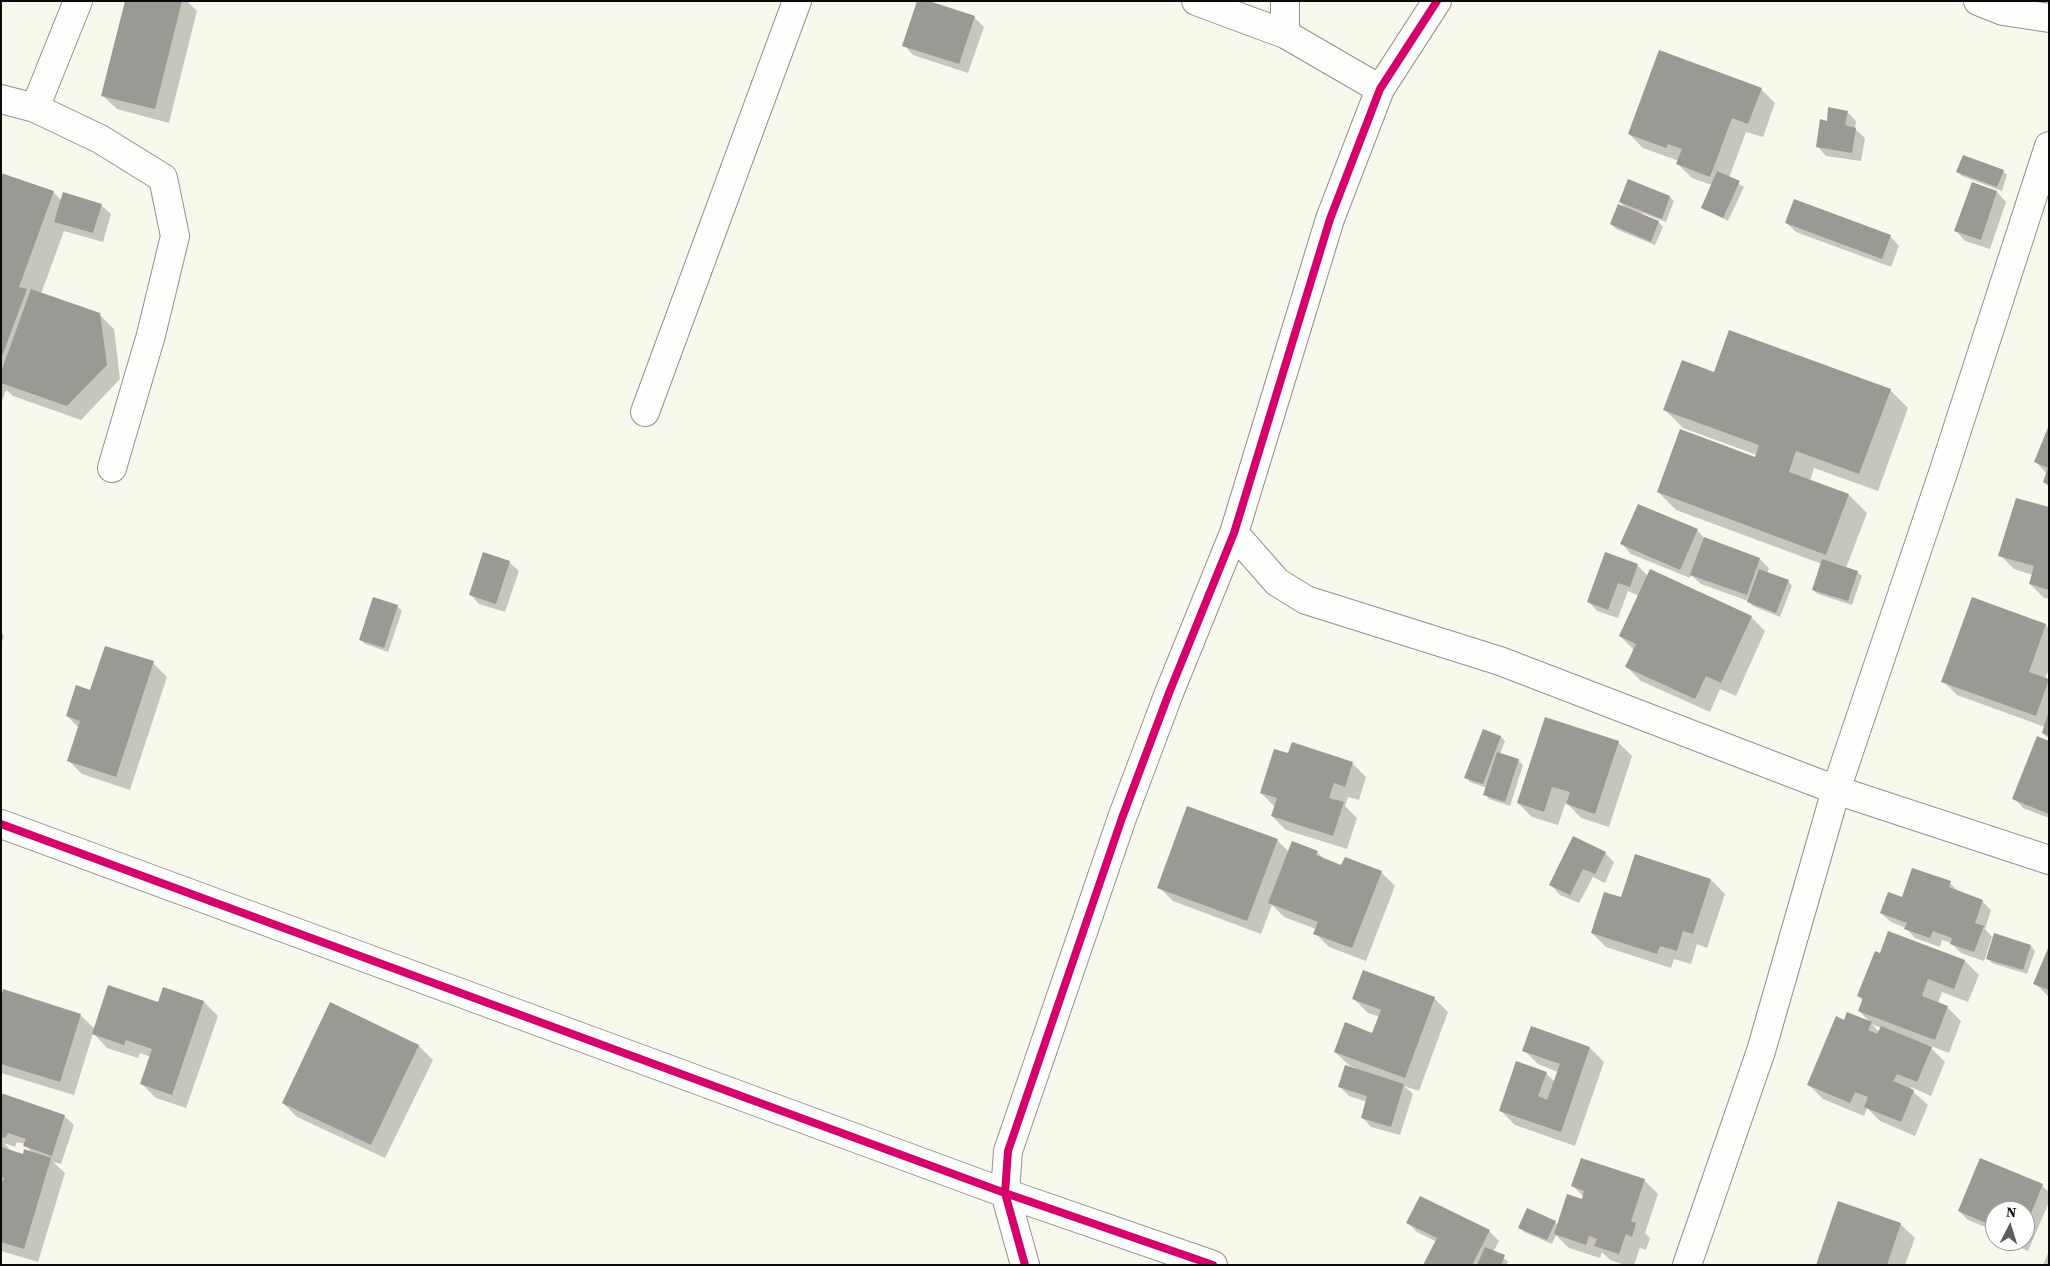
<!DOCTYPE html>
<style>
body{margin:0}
#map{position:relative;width:2050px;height:1266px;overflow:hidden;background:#f9f8ed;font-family:"Source Serif 4",serif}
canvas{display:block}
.frame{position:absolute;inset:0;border:2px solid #0a0a0a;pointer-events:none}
.north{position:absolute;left:1985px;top:1201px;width:50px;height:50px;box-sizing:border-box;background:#fff;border:1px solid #9d9d9d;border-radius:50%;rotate:5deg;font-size:14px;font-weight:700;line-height:20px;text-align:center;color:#0a0a0a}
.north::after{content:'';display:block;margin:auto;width:18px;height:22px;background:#5e5d59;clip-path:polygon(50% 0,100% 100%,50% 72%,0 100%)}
</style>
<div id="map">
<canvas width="2050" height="1266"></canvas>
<div class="frame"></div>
<div class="north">N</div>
</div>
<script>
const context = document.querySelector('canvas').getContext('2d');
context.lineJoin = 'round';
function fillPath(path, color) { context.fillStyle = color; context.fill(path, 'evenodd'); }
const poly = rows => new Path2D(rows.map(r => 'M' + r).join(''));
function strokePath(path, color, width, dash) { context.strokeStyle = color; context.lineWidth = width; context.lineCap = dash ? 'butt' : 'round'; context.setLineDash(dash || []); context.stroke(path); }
fillPath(poly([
 [126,1,187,1,197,11,169,123,117,109,102,95],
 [974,17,984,27,968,73,913,55,904,45],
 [1761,89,1775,103,1763,137,1746,132,1729,178,1744,187,1728,221,1702,207,1712,185,1692,178,1678,164,1679,161,1643,148,1629,134],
 [1847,112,1856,121,1855,129,1865,138,1861,161,1826,156,1817,146,1828,122],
 [2003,171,2007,175,2002,191,1962,176,1958,172],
 [1,174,53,192,62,201,101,205,111,214,103,242,64,231,41,294,99,314,114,329,120,379,81,420,13,396,6,390,1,403],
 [1973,184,1997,192,2006,202,1990,249,1965,241,1956,231],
 [1670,197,1674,201,1666,222,1642,213,1641,215,1659,222,1663,227,1655,245,1616,229,1611,224,1628,210,1620,202],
 [1787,223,1890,236,1899,246,1891,267,1796,232],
 [1714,373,1890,390,1908,408,1878,491,1814,468,1810,481,1849,495,1867,513,1846,568,1857,572,1862,576,1852,605,1818,594,1813,590,1822,564,1676,510,1658,492,1756,458,1757,455,1683,428,1665,410],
 [2049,428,2049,487,2044,482,2047,474,2035,461],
 [2049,509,2049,599,2044,598,2030,584,2033,575,2014,569,2000,555],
 [1697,530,1706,540,1760,559,1769,568,1767,573,1788,581,1792,586,1780,617,1753,606,1748,601,1701,584,1691,575,1690,578,1631,554,1622,544],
 [509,562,519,571,505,612,479,604,470,594],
 [1637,565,1648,576,1751,617,1765,631,1736,696,1720,689,1710,712,1641,681,1627,667,1634,650,1620,636,1639,596,1628,591,1618,618,1597,611,1588,601],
 [397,606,402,611,388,652,365,644,360,639],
 [2046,625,2049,629,2049,669,2045,679,2049,681,2049,739,2043,733,2045,727,1957,695,1943,681],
 [1,633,4,636,1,645],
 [153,663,167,677,130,790,82,774,68,760,79,728,67,716,91,692],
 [1484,731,1501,737,1505,741,1500,754,1518,760,1523,765,1510,806,1489,799,1485,794,1487,788,1470,782,1466,777],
 [1618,742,1632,756,1609,827,1581,818,1566,802,1558,825,1532,817,1518,803],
 [2049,742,2049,818,2023,808,2014,798],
 [1289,755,1352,763,1366,777,1359,800,1348,797,1345,806,1357,818,1347,849,1286,830,1272,816,1275,807,1261,793],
 [1277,840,1289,852,1317,852,1325,860,1342,867,1381,872,1395,886,1366,961,1329,947,1315,933,1316,929,1284,917,1272,905,1261,934,1173,901,1159,887],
 [1605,853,1614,862,1605,883,1593,877,1579,903,1560,895,1551,885],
 [1636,856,1711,880,1725,894,1707,948,1697,944,1691,964,1674,959,1671,968,1606,947,1592,933,1622,899],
 [1950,883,1959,892,1982,901,1991,910,1985,929,1992,937,1984,961,1961,953,1951,943,1942,940,1940,947,1915,938,1906,928,1891,922,1881,913,1903,898],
 [1995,935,2031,946,2035,951,2027,974,1992,963,1988,959],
 [2049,949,2049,997,2035,983],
 [1881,955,1965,961,1979,975,1968,1002,1942,992,1938,1003,1947,1007,1961,1021,1949,1053,1928,1045,1945,1062,1931,1096,1911,1087,1910,1089,1928,1105,1915,1136,1880,1121,1867,1108,1864,1116,1823,1099,1809,1085,1847,1014,1872,1024,1859,1011,1863,1001,1858,996],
 [1872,1024,1881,1028,1879,1032],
 [164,988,204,1002,218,1016,186,1108,156,1098,142,1084,151,1057,140,1053,138,1058,107,1048,93,1033,74,1095,1,1073,1,1000,80,1015,95,1029,159,1004],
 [1434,998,1448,1012,1419,1091,1404,1086,1413,1094,1400,1135,1371,1127,1362,1117,1367,1102,1349,1096,1340,1087,1356,1068,1350,1066,1335,1052,1373,1034,1380,1017,1368,1013,1354,999],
 [1532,1028,1590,1048,1604,1062,1575,1146,1515,1125,1501,1111,1546,1073,1555,1082,1558,1072,1538,1064,1524,1050],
 [419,1046,433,1060,385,1158,297,1117,283,1103],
 [1,1095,64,1116,74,1125,61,1164,53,1162,65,1173,38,1262,1,1251],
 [17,1142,25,1144,32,1153,24,1155,12,1152,4,1143,15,1147],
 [1980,1160,2042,1186,2049,1192,2049,1202,2028,1251,2004,1241,2025,1241,2025,1211,1995,1211,1995,1233,1993,1230,1968,1220,1959,1211],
 [1644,1180,1658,1194,1645,1233,1650,1238,1646,1250,1640,1248,1634,1265,1625,1265,1610,1260,1602,1252,1600,1258,1569,1248,1556,1235,1552,1244,1524,1232,1520,1228,1555,1222,1558,1225,1582,1200,1584,1197,1573,1186],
 [1408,1223,1489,1231,1499,1241,1493,1252,1508,1261,1507,1265,1425,1265,1437,1242,1417,1232],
 [1900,1224,1915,1238,1905,1265,1818,1265],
 [2049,1251,2049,1265,2043,1265]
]), '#0003');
fillPath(poly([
 [125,1,182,1,155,109,101,96],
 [917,1,929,1,975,16,959,64,902,46],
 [1659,50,1762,88,1748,124,1732,118,1710,177,1676,164,1682,149,1668,144,1666,148,1628,134],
 [1828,107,1848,111,1845,125,1856,128,1852,153,1816,147,1820,119,1827,121],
 [1963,155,2004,170,1997,187,1956,172],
 [1717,171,1740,181,1723,218,1701,208],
 [1,173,54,191,19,287,27,289,1,359],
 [1628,179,1670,196,1662,219,1619,202],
 [1972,182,1997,191,1981,240,1954,231],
 [63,192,102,204,93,233,54,222],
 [1794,199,1891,235,1882,259,1785,223],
 [1618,204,1659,221,1651,242,1610,224],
 [31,289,100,313,107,365,67,406,1,383,1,372],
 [1729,330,1891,389,1859,474,1796,451,1789,472,1849,494,1826,555,1657,492,1680,429,1755,457,1759,445,1663,410,1682,360,1714,372],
 [2049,425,2049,485,2043,482,2048,468,2034,462],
 [2016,498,2049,507,2049,590,2029,584,2034,566,1998,556],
 [1638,504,1698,529,1680,570,1620,544],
 [1704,537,1760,558,1747,595,1690,575],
 [483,552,510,561,496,604,469,595],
 [1605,552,1638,564,1630,587,1618,583,1608,610,1587,602],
 [1822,559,1858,571,1848,601,1812,590],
 [1650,569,1752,616,1721,683,1706,676,1695,699,1625,667,1636,644,1619,636],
 [1759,569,1789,580,1776,613,1747,602],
 [373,597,398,605,384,648,359,640],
 [1972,597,2046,624,2029,672,2049,679,2036,716,1941,682],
 [105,646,154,661,116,777,67,761,80,721,66,716,76,685,90,690],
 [2048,713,2049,713,2049,736,2042,733],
 [1545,717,1619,741,1595,814,1566,804,1570,792,1552,787,1544,812,1517,803],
 [1483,729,1501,736,1483,784,1464,778],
 [2037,736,2049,741,2049,814,2012,799],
 [1292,742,1353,762,1345,787,1334,783,1329,798,1344,802,1333,836,1271,816,1277,798,1260,793,1274,749,1288,753],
 [1497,752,1519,759,1505,802,1483,795],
 [1187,806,1278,839,1247,921,1157,888],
 [1573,836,1606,852,1595,874,1583,869,1570,895,1549,885],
 [1292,841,1318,851,1316,855,1341,865,1345,857,1382,871,1352,948,1313,934,1318,922,1268,903],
 [1635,854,1711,879,1693,934,1683,931,1677,951,1660,946,1657,954,1591,933,1604,892,1621,897],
 [1912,868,1951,881,1949,887,1983,900,1975,923,1984,926,1974,952,1950,944,1952,938,1933,931,1930,938,1904,929,1907,923,1880,913,1888,892,1902,897],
 [1888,931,1965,960,1954,989,1928,979,1922,996,1948,1006,1935,1040,1858,1011,1863,998,1857,996,1875,951,1880,953],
 [1994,933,2031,945,2023,970,1986,959],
 [2049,946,2049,990,2033,984],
 [1363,970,1435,997,1405,1078,1334,1052,1345,1022,1372,1033,1381,1010,1352,999],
 [108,985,158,1002,163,987,204,1001,172,1095,140,1084,152,1049,126,1040,124,1045,92,1034],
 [3,989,81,1014,60,1082,1,1064,1,996],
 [330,1002,419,1045,371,1145,282,1103],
 [1847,1012,1872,1022,1868,1030,1877,1034,1881,1026,1932,1047,1917,1082,1897,1074,1893,1081,1914,1090,1901,1122,1864,1107,1868,1097,1855,1092,1850,1103,1807,1085,1836,1016,1844,1020],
 [1531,1026,1590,1047,1561,1132,1499,1111,1516,1061,1547,1072,1538,1096,1547,1100,1560,1064,1522,1051],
 [1345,1065,1404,1084,1391,1127,1361,1118,1367,1096,1338,1087],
 [1,1093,65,1115,52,1156,23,1146,26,1139,8,1133,5,1138,1,1137],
 [1,1147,23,1154,24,1149,51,1158,24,1249,1,1242,1,1184,4,1178,1,1177],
 [1581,1158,1645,1179,1631,1221,1636,1223,1632,1237,1626,1234,1619,1254,1594,1246,1597,1239,1589,1236,1586,1245,1554,1234,1567,1194,1582,1199,1584,1191,1571,1186],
 [1980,1158,2043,1184,2025,1228,2025,1211,1995,1211,1995,1233,1991,1231,1993,1226,1958,1211],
 [1420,1196,1490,1230,1472,1265,1423,1265,1437,1238,1406,1223],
 [1838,1201,1901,1223,1887,1265,1816,1265],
 [1527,1208,1556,1221,1547,1240,1518,1228],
 [1485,1247,1505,1255,1501,1265,1477,1265]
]), '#9b9993');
const street = poly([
 [78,1,35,108,100,139,163,178,175,236,151,335,112,468],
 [1196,1,1285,34,1380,89],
 [1285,1,1285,34],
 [1978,1,2003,11,2049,18],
 [1,99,35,108],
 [645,412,797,1],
 [1234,533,1277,582,1306,600,1500,661,1836,790,2049,860],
 [1,824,1005,1193,1213,1265],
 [1025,1265,1005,1193,1008,1151,1122,818,1169,693,1234,533,1330,219,1380,89,1437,1],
 [1687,1265,1761,1051,1836,790,1943,473,2049,146]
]);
strokePath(street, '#92918c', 30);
strokePath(street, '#fefefc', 28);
strokePath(poly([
 [1,824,1005,1193,1213,1265],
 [1025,1265,1005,1193,1008,1151,1122,818,1169,693,1234,533,1330,219,1380,89,1437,1]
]), '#d6006c', 8);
</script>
